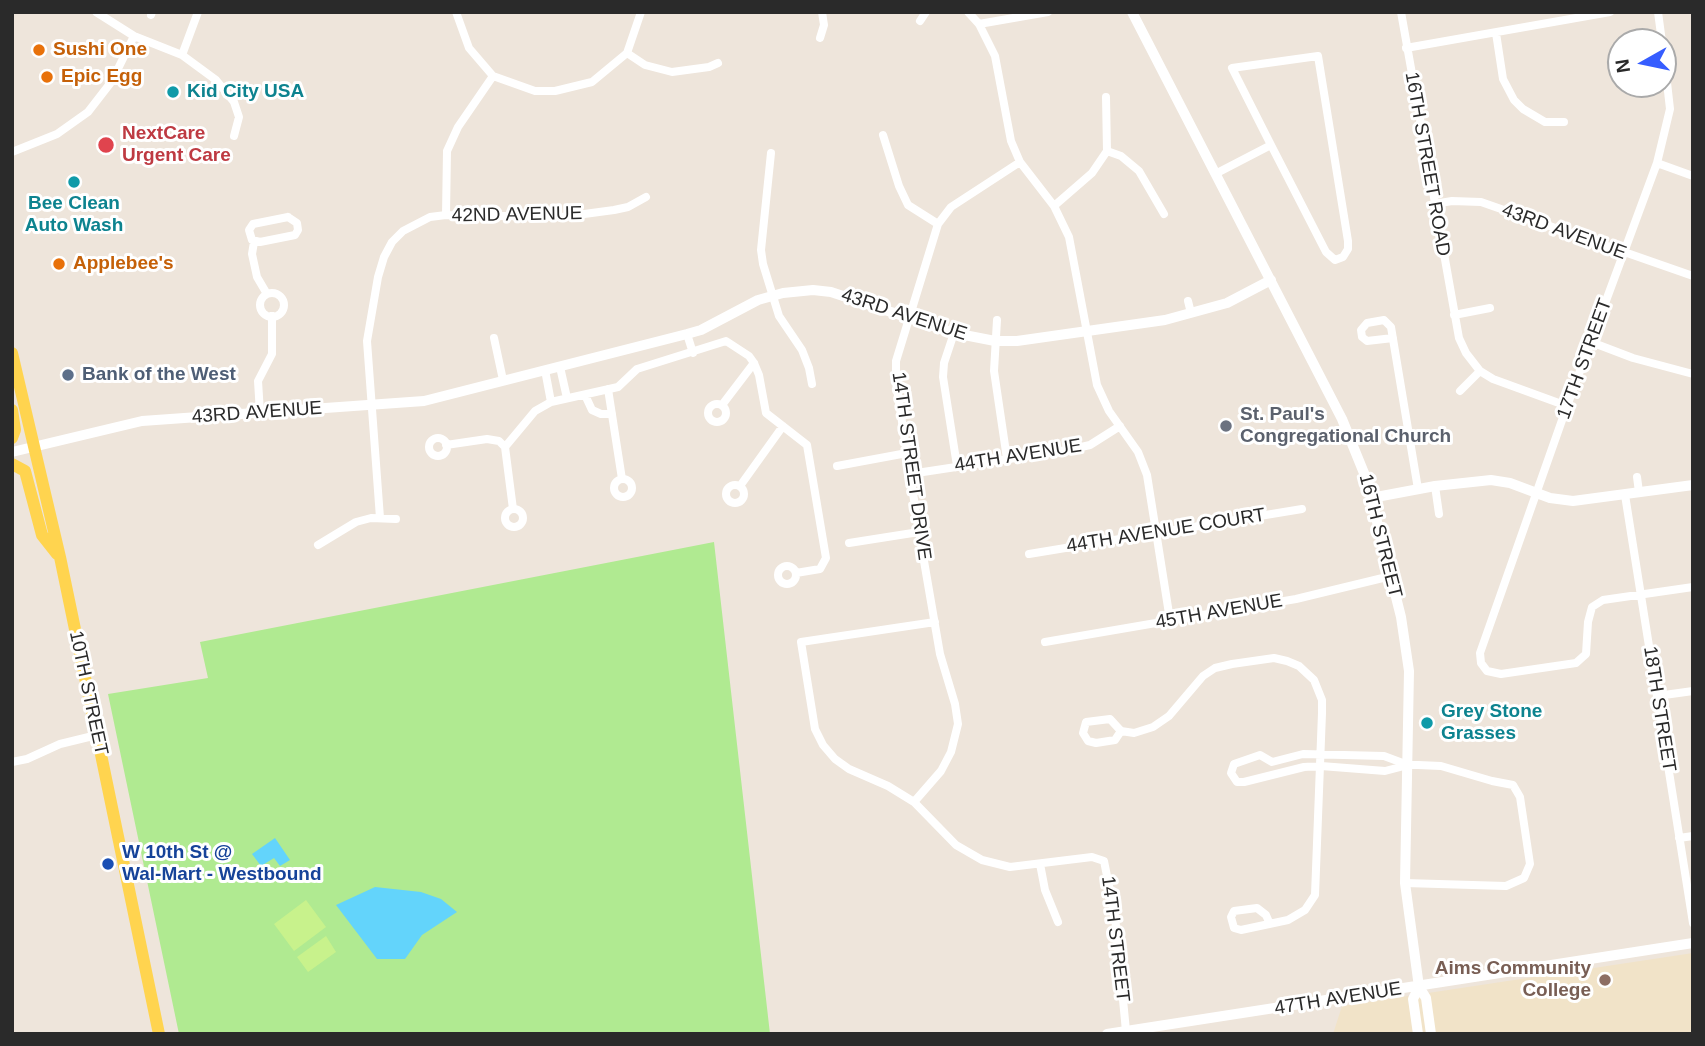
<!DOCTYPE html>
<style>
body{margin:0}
#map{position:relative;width:1705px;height:1046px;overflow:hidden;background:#eee5db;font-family:Helvetica,sans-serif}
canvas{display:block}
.frame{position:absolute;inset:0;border:14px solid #2a2a2a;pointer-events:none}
.north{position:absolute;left:1607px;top:28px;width:70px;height:70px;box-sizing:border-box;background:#fff;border:2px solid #aaa;border-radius:50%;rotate:261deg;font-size:19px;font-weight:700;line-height:28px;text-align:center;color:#2a2a2a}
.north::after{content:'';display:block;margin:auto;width:24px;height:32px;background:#365dff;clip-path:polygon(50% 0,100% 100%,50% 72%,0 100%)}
</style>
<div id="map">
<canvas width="1705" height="1046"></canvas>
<div class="frame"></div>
<div class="north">N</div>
</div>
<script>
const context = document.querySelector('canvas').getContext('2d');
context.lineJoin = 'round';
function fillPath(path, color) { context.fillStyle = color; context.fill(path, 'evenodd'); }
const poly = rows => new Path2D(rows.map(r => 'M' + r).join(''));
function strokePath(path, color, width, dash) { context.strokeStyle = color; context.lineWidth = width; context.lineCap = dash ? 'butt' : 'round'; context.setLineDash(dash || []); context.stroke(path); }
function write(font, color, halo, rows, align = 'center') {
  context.font = font + ' Helvetica,sans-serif'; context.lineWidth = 6; context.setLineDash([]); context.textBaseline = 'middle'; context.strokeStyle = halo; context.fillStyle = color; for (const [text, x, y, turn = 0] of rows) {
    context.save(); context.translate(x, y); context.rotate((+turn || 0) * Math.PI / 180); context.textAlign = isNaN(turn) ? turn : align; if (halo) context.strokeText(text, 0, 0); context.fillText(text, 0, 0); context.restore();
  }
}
fillPath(poly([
 [1693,953,1693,1034,1333,1034,1342,1006]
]), '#f1e3c8');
fillPath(poly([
 [714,542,770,1034,179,1034,108,694,208,678,200,642]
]), '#b0ea91');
fillPath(poly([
 [306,900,326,927,294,951,274,924],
 [326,936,336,952,308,972,297,957]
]), '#c8f28c');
fillPath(poly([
 [275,838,290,860,280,866,274,858,261,866,252,854],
 [375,887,421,892,441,899,457,912,422,935,405,959,377,959,336,905]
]), '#63d4fb');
strokePath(poly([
 [96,12,134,36,182,55,216,80,234,102,239,117,234,136],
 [456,12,469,48,493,76,535,91,555,91,592,82,627,53,641,12],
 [968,12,979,24,995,56,1011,141,1020,162,1054,206,1069,237,1097,385,1109,411,1138,452,1147,475,1170,620],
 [1401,12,1459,338,1466,353,1480,371,1493,379,1567,406],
 [1658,12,1662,42],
 [151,15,152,12],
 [920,21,926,12],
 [979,24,1048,12],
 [1496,33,1503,79,1514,100,1523,109,1545,122,1564,122],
 [820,38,824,25,822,12],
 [1663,47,1670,109,1657,163,1567,406,1480,653,1481,663,1487,671,1501,674,1576,663,1586,654,1588,622,1592,607,1603,600,1693,587],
 [1406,48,1610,12],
 [627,53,645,65,672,72,709,67,718,63],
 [182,55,198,12],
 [883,135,899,186,908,205,938,224],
 [1107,151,1121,156,1139,171,1164,214],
 [12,152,57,134,88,112,112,81,134,36],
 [771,153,761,250,763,264,779,316,802,350,809,368,812,384],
 [1657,163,1693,176],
 [1217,173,1271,145,1232,68,1318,56,1348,241,1348,249,1343,257,1335,260,1326,252,1271,145],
 [1434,204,1452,201,1481,202,1693,276],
 [1054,206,1092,173,1107,151,1106,97],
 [446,215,447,151,458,127,493,76],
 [288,217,297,223,298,230,295,235,260,242,252,240,249,230,253,224,288,217],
 [254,242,252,254,257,277,267,294],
 '260 305a12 12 0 1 1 24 0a12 12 0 1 1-24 0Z',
 [1188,301,1191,313],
 [1454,315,1490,308],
 [997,320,994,371,1007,459],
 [954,333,944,363,943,377,957,466],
 [687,334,693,353],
 [494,338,503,380],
 [1393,338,1367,341,1362,337,1361,330,1367,323,1384,320,1391,327,1418,489],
 [1591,342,1633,358,1693,374],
 [560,367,567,398],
 [545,370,551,402],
 [608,389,622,479],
 [1460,391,1480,371],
 [585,395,592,410,601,414,612,414],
 '708 413a9 9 0 1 1 18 0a9 9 0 1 1-18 0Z',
 [722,405,754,363],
 [260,413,258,381,272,354,272,316],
 '429 447a9 9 0 1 1 18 0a9 9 0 1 1-18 0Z',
 [446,445,487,439,499,441,505,447],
 [837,466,907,453],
 [910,474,1068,450,1090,445,1120,426],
 [1637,477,1639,492],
 '614 488a9 9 0 1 1 18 0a9 9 0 1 1-18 0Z',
 '726 494a9 9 0 1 1 18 0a9 9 0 1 1-18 0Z',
 [740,486,783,426],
 [1435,486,1439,514],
 [1625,495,1693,923],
 [513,509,505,447,535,411,551,402,618,387,637,369,726,341,749,356,754,363,759,375,766,413,807,445,826,558,820,569,796,573],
 '505 518a9 9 0 1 1 18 0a9 9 0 1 1-18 0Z',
 [380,518,367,341,378,277,384,257,392,242,403,231,430,217,446,215,562,217,614,210,628,207,646,197],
 [849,543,919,532],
 [318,545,356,522,371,518,396,519],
 [1029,554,1302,509],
 '778 575a9 9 0 1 1 18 0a9 9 0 1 1-18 0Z',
 [935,622,801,642,815,729,823,745,835,759,849,769,888,786,914,802,956,845,982,860,1010,867,1092,857,1104,861,1115,916,1126,1031],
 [1045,642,1296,599,1391,576],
 [1657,696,1693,691],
 [1121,731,1115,740,1096,743,1088,741,1083,733,1086,722,1110,719,1121,731,1134,733,1153,727,1169,716,1203,676,1215,668,1232,664,1274,658,1287,661,1299,666,1314,680,1322,700,1322,713,1315,895,1305,910,1288,920,1241,930,1234,928,1231,917,1234,911,1257,908,1266,915,1269,922],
 [12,762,27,759,60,744,97,735],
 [914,802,941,771,951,752,958,724,955,704,940,654,919,532,896,383,896,361,938,224,951,207,1020,162],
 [1679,838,1693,836],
 [1040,864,1045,890,1058,922],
 [1405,883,1506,886,1524,878,1530,864,1520,797,1513,785,1492,781,1441,766,1418,765,1408,765,1385,771,1321,766,1304,767,1244,782,1237,782,1231,773,1234,764,1260,755,1272,762,1303,754,1384,756,1408,765]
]), '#fff', 8);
strokePath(poly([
 [12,452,142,421,424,401,687,334,701,330,758,300,783,293,813,290,831,292,954,333,995,341,1017,341,1165,320,1227,303,1271,280],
 [1371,498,1435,486,1491,480,1510,483,1550,498,1573,501,1693,485],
 [1419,987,1426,998,1431,1034],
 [1418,1034,1413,999,1419,987]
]), '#fff', 10);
strokePath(poly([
 [1132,12,1342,419,1366,478,1401,617,1409,671,1405,883,1419,987],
 [1107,1034,1693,943]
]), '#fff', 10);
strokePath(poly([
 [12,353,60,557,159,1034],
 [12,410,15,430,12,438],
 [12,464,25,471,42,535,57,554]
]), '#ffd44f', 12);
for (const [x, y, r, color] of [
 [39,50,7,"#e8710a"],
 [47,77,7,"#e8710a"],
 [173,92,7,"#0f9aa8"],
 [106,145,9,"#e0444e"],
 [74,182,7,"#0f9aa8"],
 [59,264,7,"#e8710a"],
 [68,375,7,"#5c6f8a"],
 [1226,426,7,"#6b7280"],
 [1427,723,7,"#0f9aa8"],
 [108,864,7,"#1a4fb4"],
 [1605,980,7,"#8d6e63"]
]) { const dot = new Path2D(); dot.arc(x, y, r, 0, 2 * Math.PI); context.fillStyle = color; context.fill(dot); strokePath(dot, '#fff', 2.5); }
write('bold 19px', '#c56008', '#fff', [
 ["Sushi One",53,50],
 ["Epic Egg",61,77],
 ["Applebee's",73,264]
], 'left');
write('bold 19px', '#0d838f', '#fff', [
 ["Kid City USA",187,92],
 ["Bee Clean",74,204,"center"],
 ["Auto Wash",74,226,"center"],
 ["Grey Stone",1441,712],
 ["Grasses",1441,734]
], 'left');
write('bold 19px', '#be3a42', '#fff', [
 ["NextCare",122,134],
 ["Urgent Care",122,156]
], 'left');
write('19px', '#2a2a2a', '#fff', [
 ["16TH STREET ROAD",1427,164,80],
 ["42ND AVENUE",517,215,-1],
 ["43RD AVENUE",1564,232,20],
 ["43RD AVENUE",904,315,18],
 ["17TH STREET",1585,359,-70],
 ["43RD AVENUE",257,413,-4],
 ["44TH AVENUE",1018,456,-9],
 ["14TH STREET DRIVE",911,466,82],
 ["44TH AVENUE COURT",1166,531,-9],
 ["16TH STREET",1380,536,76],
 ["45TH AVENUE",1219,612,-10],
 ["10TH STREET",88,693,78],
 ["18TH STREET",1659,709,81],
 ["14TH STREET",1115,939,83],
 ["47TH AVENUE",1338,999,-9]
]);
write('bold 19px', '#4e5e75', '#fff', [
 ["Bank of the West",82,375]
], 'left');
write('bold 19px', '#5b616d', '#fff', [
 ["St. Paul's",1240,415],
 ["Congregational Church",1240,437]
], 'left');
write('bold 19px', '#164399', '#fff', [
 ["W 10th St @",122,853],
 ["Wal-Mart - Westbound",122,875]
], 'left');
write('bold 19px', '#785e54', '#fff', [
 ["Aims Community",1591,969],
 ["College",1591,991]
], 'right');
</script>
